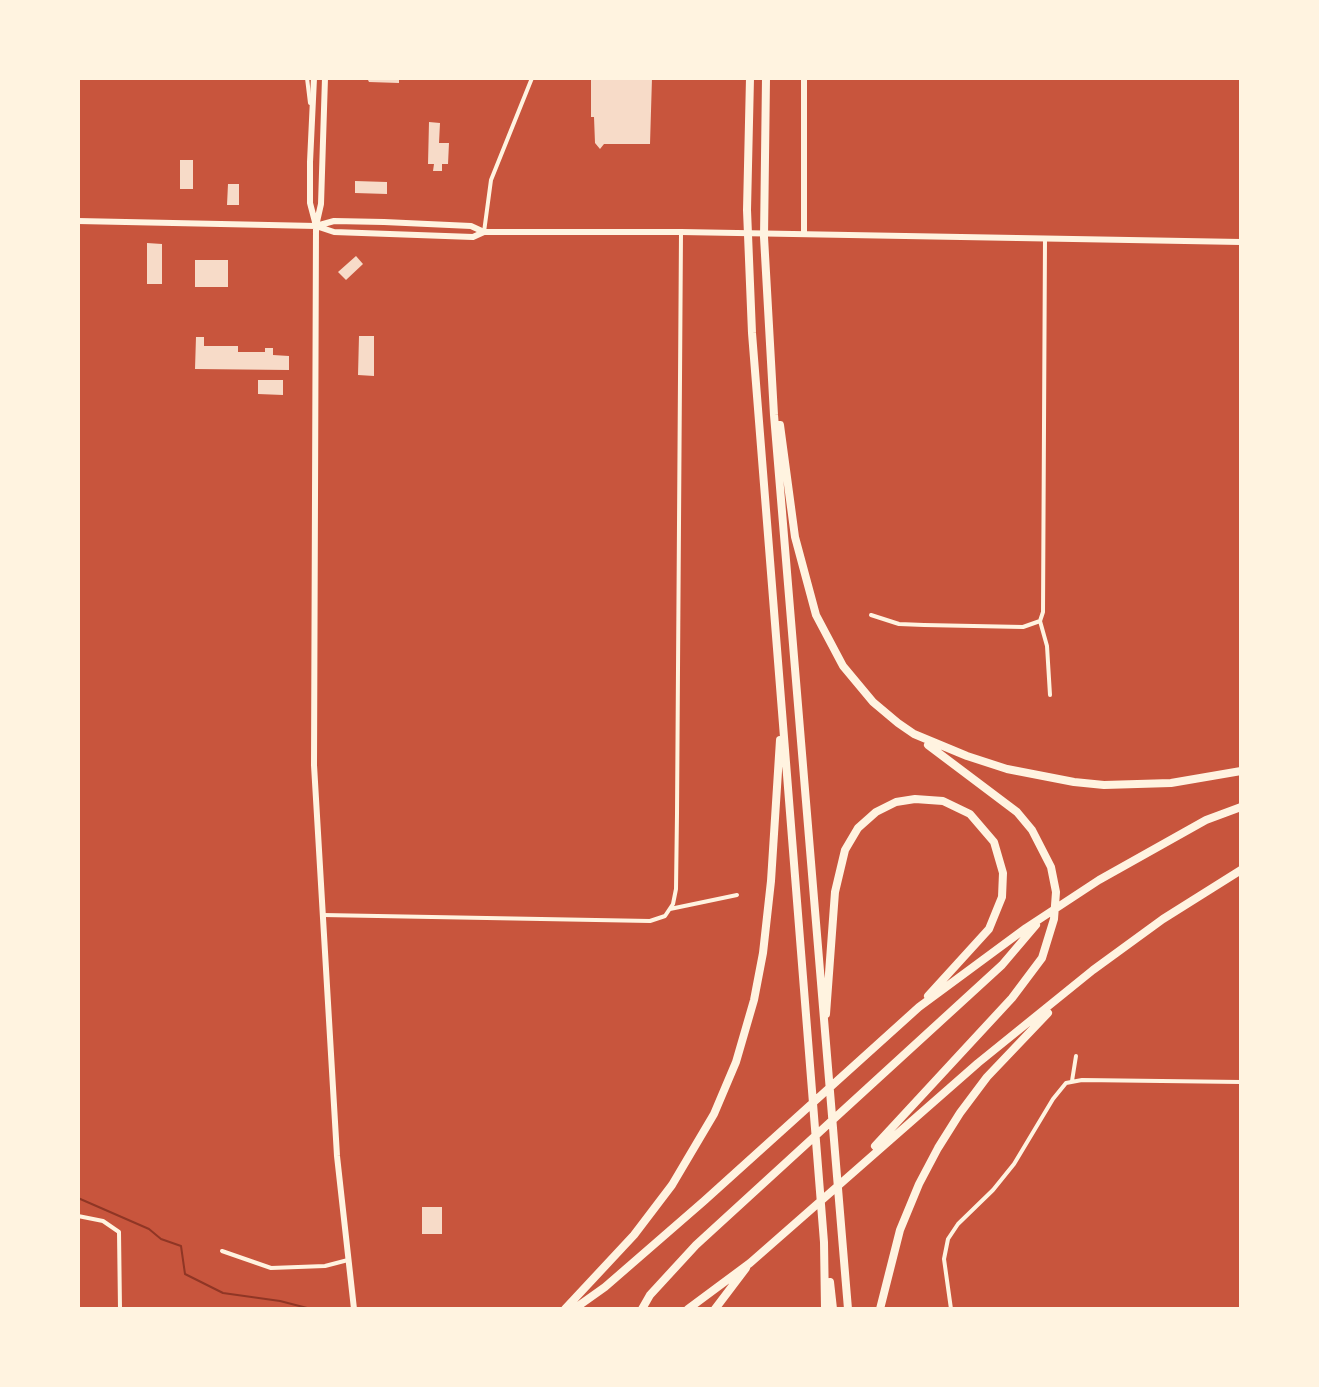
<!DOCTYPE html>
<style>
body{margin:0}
#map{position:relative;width:1319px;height:1387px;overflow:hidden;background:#c8553d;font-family:Arial,sans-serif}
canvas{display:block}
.frame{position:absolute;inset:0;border:80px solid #fff3e0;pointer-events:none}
</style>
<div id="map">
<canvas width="1319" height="1387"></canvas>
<div class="frame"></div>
</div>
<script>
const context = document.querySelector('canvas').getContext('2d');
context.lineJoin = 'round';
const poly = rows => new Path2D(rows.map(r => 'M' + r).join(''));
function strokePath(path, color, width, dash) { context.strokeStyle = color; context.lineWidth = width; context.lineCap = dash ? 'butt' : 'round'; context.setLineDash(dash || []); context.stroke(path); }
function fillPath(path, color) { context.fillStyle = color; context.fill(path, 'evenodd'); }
strokePath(poly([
 [78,1198,149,1229,161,1239,181,1246,185,1274,223,1293,280,1301,311,1309]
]), '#8f3625', 2);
fillPath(poly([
 [367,78,399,78,399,83,369,82],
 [591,78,652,78,650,144,604,144,600,149,595,143,594,117,591,117],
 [429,122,440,123,439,143,449,143,448,164,442,164,442,171,433,171,434,164,428,164],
 [180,160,193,160,193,189,180,189],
 [355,181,387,182,387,194,355,193],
 [228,184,239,184,239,205,227,205],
 [147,243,162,244,162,284,147,284],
 [356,256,363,264,346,280,338,272],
 [195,260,228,260,228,287,195,287],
 [359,336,374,336,374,376,358,375],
 [196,337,204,337,204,346,238,346,238,352,265,352,265,348,273,348,273,355,289,356,289,370,195,369],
 [258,380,283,380,283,395,258,394],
 [422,1207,442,1207,442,1234,422,1234]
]), '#f7dbc8');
strokePath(poly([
 [307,78,310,103],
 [484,232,491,180,532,78],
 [871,615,899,624,924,625,1023,627,1040,621],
 [1040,621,1043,612,1045,239],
 [1040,621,1047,646,1050,695],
 [670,909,737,895],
 [323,915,650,921,665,916,673,904,676,889,677,814,681,233],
 [1072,1081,1076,1056],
 [78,1216,103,1221,119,1232,120,1309],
 [222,1251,271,1268,325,1266,348,1260],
 [951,1309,944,1259,948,1239,958,1224,993,1190,1014,1164,1053,1099,1066,1083,1082,1080,1241,1082]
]), '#fff3e0', 4);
strokePath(poly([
 [804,233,804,78]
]), '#fff3e0', 6);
strokePath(poly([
 [314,78,310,162,310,203,315,222],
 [325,78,321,204,316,226,314,765,337,1156,354,1309],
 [78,221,316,226,334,232,473,237,484,232,681,232,1241,242],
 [316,226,334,221,384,222,471,226,484,232]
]), '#fff3e0', 6);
strokePath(poly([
 [750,78,747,210,752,333,824,1242,825,1309],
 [766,78,764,237,774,415,848,1309],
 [780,425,795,537,816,615,843,666,873,702,898,723,914,734,967,756,1007,769,1074,782,1104,785,1171,783,1241,771],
 [826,1014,835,892,845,850,858,828,876,812,896,802,915,799,943,801,970,814,994,842,1003,873,1002,897,989,929,928,996],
 [875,1146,1012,998,1042,958,1054,919,1056,892,1051,867,1032,830,1017,812,928,745],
 [830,1282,833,1309],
 [565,1309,634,1235,672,1185,714,1114,736,1062,754,1000,763,953,771,881,780,740],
 [574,1309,605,1287,704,1201,919,1007,1026,928,1099,880,1206,820,1241,807],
 [642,1309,650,1295,696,1245,1002,965,1036,925],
 [688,1309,750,1263,978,1063,1093,970,1163,919,1241,870],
 [715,1309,746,1268],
 [880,1309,900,1230,919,1184,938,1148,960,1113,987,1077,1048,1013]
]), '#fff3e0', 8);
</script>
